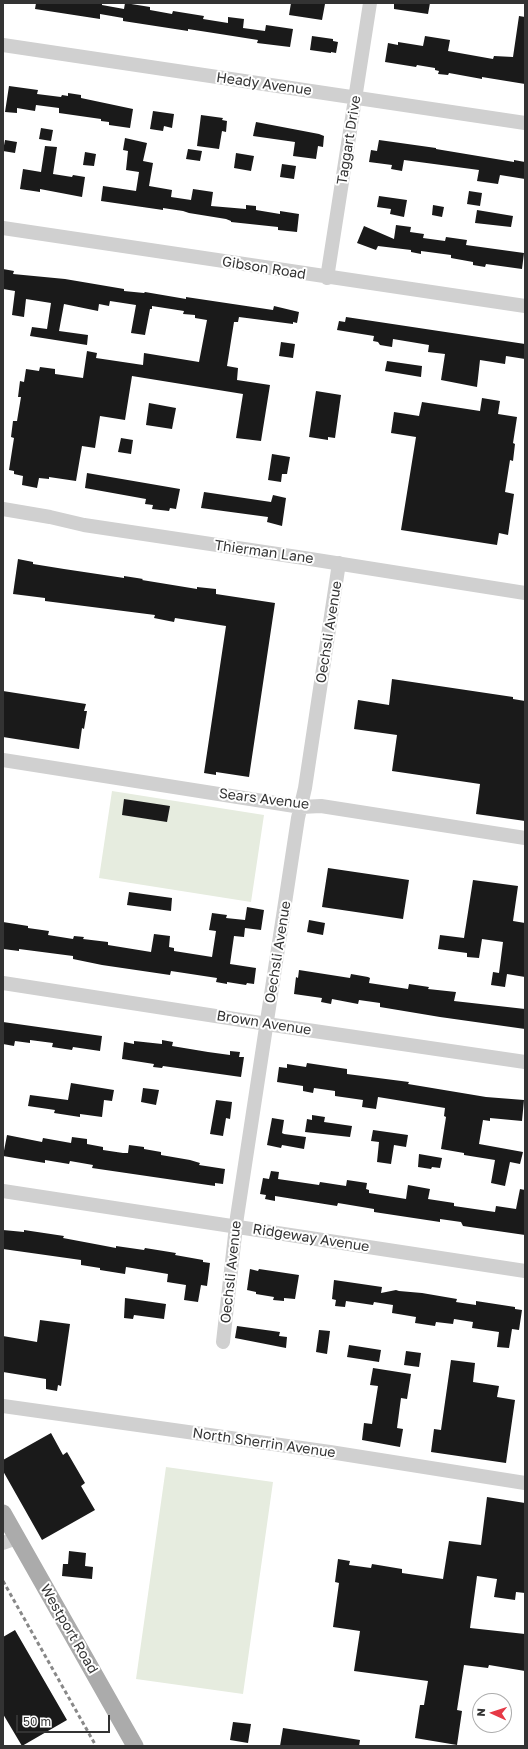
<!DOCTYPE html>
<style>
body{margin:0}
#map{position:relative;width:528px;height:1749px;overflow:hidden;background:#fff;font-family:"Golos Text",sans-serif}
canvas{display:block}
.frame{position:absolute;inset:0;border:4px solid #333;pointer-events:none}
.north{position:absolute;left:472px;top:1693px;width:40px;height:40px;box-sizing:border-box;background:#fff;border:1px solid #adadad;border-radius:50%;rotate:273deg;font-size:11px;font-weight:700;line-height:16px;text-align:center;color:#333}
.north::after{content:'';display:block;margin:auto;width:14px;height:18px;background:#e63946;clip-path:polygon(50% 0,100% 100%,50% 72%,0 100%)}
.scale{position:absolute;left:16px;top:1715px;width:94px;height:18px;box-sizing:border-box;border:2px solid #333;border-top:0;padding-left:5px;font-size:12px;line-height:14px;white-space:nowrap;color:#333;-webkit-text-stroke:3px #fff;paint-order:stroke}
</style>
<div id="map">
<canvas width="528" height="1749"></canvas>
<div class="frame"></div>
<div class="north">N</div>
<div class="scale">50 m</div>
</div>
<script>
const context = document.querySelector('canvas').getContext('2d');
context.lineJoin = 'round';
function fillPath(path, color) { context.fillStyle = color; context.fill(path, 'evenodd'); }
const poly = rows => new Path2D(rows.map(r => 'M' + r).join(''));
function strokePath(path, color, width, dash) { context.strokeStyle = color; context.lineWidth = width; context.lineCap = dash ? 'butt' : 'round'; context.setLineDash(dash || []); context.stroke(path); }
function write(font, color, halo, rows, align = 'center') {
  context.font = font + ' "Golos Text",sans-serif'; context.lineWidth = 4; context.setLineDash([]); context.textBaseline = 'middle'; context.strokeStyle = halo; context.fillStyle = color; for (const [text, x, y, turn = 0] of rows) {
    context.save(); context.translate(x, y); context.rotate((+turn || 0) * Math.PI / 180); context.textAlign = isNaN(turn) ? turn : align; if (halo) context.strokeText(text, 0, 0); context.fillText(text, 0, 0); context.restore();
  }
}
fillPath(poly([
 [112,791,264,815,251,902,99,878],
 [166,1467,273,1482,243,1694,136,1679]
]), '#e6ecdf');
fillPath(poly([
 [36,3,102,3,102,5,124,9,125,3,150,7,150,10,172,14,173,11,204,16,203,19,228,23,228,17,244,19,243,28,265,31,266,25,293,29,290,47,257,43,258,40,220,34,188,29,188,31,123,21,123,18,100,14,100,19,35,9],
 [291,3,325,4,322,20,289,15],
 [394,3,430,3,428,14,394,9],
 [519,16,525,17,525,84,482,77,482,79,449,73,448,75,438,74,439,71,435,70,435,68,417,65,416,67,385,62,388,43,398,45,398,42,423,46,425,36,450,40,448,51,493,59,494,56,513,57],
 [312,36,333,39,333,41,338,42,336,53,331,52,331,53,310,50],
 [9,86,38,90,37,94,61,97,62,95,68,96,68,93,81,95,81,98,133,109,130,128,109,125,109,122,101,121,101,119,59,113,59,108,36,105,35,111,17,108,17,113,5,112],
 [153,111,174,114,172,128,164,126,163,131,150,129],
 [201,115,223,118,222,120,227,121,226,132,222,131,219,149,197,146],
 [256,122,319,134,324,136,323,147,318,146,316,159,293,156,295,142,253,136],
 [41,128,53,130,51,141,39,139],
 [125,138,147,143,143,161,153,163,149,186,172,190,171,197,191,200,193,189,213,192,211,206,246,209,246,205,256,206,256,210,280,214,280,211,299,214,297,232,278,230,278,227,231,222,231,221,226,219,189,213,183,211,163,208,163,210,101,201,103,186,136,191,139,172,126,170,128,151,123,150],
 [5,140,17,142,15,153,3,151],
 [379,140,436,148,436,149,514,162,514,160,525,162,525,179,500,175,498,184,477,181,479,170,404,160,402,171,391,169,392,165,369,162,371,150,377,151],
 [45,146,57,147,53,174,72,177,73,175,85,177,82,197,40,189,40,192,20,189,23,169,41,172],
 [188,149,202,151,200,161,186,159],
 [85,152,96,154,94,166,83,165],
 [236,153,254,156,251,171,234,168],
 [282,164,296,166,294,179,280,177],
 [469,191,482,193,480,206,467,204],
 [379,196,407,200,404,217,390,214,391,209,377,207],
 [433,205,444,207,442,217,432,215],
 [477,210,513,216,511,227,475,223],
 [396,225,411,227,410,232,424,234,423,238,445,241,446,237,467,240,466,245,524,253,522,269,486,264,485,267,473,265,473,262,451,258,451,255,421,251,421,254,411,252,411,250,378,246,376,250,357,243,364,226,394,239],
 [3,269,14,271,13,274,65,279,124,289,124,291,144,293,145,292,186,299,186,297,273,310,274,306,299,312,297,323,293,322,293,324,239,317,238,322,234,322,227,366,238,368,237,380,270,385,261,441,236,438,243,394,132,376,125,420,100,416,95,448,82,446,76,481,49,477,49,479,39,478,37,488,22,485,23,476,14,474,14,471,9,470,14,438,11,437,13,421,17,421,21,397,18,397,20,381,24,382,26,369,39,371,40,367,55,369,55,374,83,378,87,351,97,353,96,358,143,365,144,353,199,362,207,320,195,318,195,315,183,314,184,311,152,306,152,309,150,309,145,335,131,333,136,305,110,301,109,306,99,304,98,311,64,304,59,331,88,335,87,345,30,336,32,327,47,329,51,303,26,299,24,317,12,315,15,291,3,289],
 [346,317,525,344,525,359,506,356,505,364,480,360,477,387,441,380,445,354,428,352,429,345,393,339,392,347,380,345,378,342,373,341,374,336,337,330,339,321,345,322],
 [281,342,295,344,293,358,279,356],
 [387,361,422,366,421,377,385,371],
 [316,391,341,395,335,438,328,437,328,440,309,437],
 [482,398,500,401,498,414,517,417,513,443,515,444,513,461,510,460,505,492,514,494,508,535,499,533,497,545,401,530,416,437,391,433,394,412,419,416,422,402,480,411],
 [149,403,176,408,172,429,146,425],
 [121,438,133,440,131,454,118,452],
 [272,454,290,457,287,474,282,474,281,482,268,480],
 [87,473,180,489,176,509,170,508,169,511,152,509,153,505,145,504,146,499,85,488],
 [204,492,271,502,273,495,286,498,282,526,267,522,268,517,201,508],
 [18,559,33,562,33,564,64,569,124,578,124,576,137,578,143,579,142,580,197,589,197,587,216,589,216,594,275,603,249,777,216,772,216,775,204,773,226,626,175,618,174,622,154,618,155,615,45,601,45,598,13,594],
 [392,679,513,697,513,699,525,701,525,821,476,814,480,784,392,771,397,735,354,729,358,700,389,705],
 [3,691,86,704,84,711,87,711,84,729,82,728,79,749,3,737],
 [124,799,170,806,167,822,122,815],
 [328,868,409,880,403,919,322,907],
 [473,880,518,886,513,921,525,923,525,977,507,974,505,987,491,985,493,972,499,973,503,942,482,939,479,958,467,957,467,953,438,949,440,935,464,938],
 [129,892,172,898,171,911,127,905],
 [247,907,264,910,261,930,245,928,244,937,234,936,230,964,256,968,254,984,247,983,246,985,227,982,227,984,216,982,217,978,171,971,170,975,102,965,73,959,73,956,19,949,19,951,3,949,3,922,28,926,28,928,49,931,48,935,73,939,74,936,84,937,83,939,108,942,108,945,151,952,154,934,170,936,169,947,174,948,174,951,212,957,216,931,209,930,212,913,227,915,226,918,245,920],
 [309,920,325,923,323,935,307,932],
 [299,970,350,978,351,974,368,977,370,978,369,983,408,989,409,984,429,987,428,989,456,992,454,1001,525,1009,525,1029,440,1017,380,1007,380,1003,359,1000,358,1004,332,999,331,1004,321,1002,322,998,294,994,296,977,298,978],
 [3,1022,102,1036,100,1051,73,1047,72,1050,52,1047,53,1043,30,1040,30,1043,15,1041,14,1046,3,1044],
 [162,1040,173,1042,172,1046,208,1052,230,1055,230,1051,240,1052,239,1057,244,1057,241,1077,163,1066,162,1068,153,1067,154,1064,122,1059,124,1042,134,1044,134,1041,162,1044],
 [307,1063,347,1069,347,1074,409,1082,408,1084,486,1097,524,1100,522,1121,490,1118,490,1121,483,1120,479,1144,523,1152,520,1164,510,1162,505,1186,491,1183,495,1160,464,1155,464,1153,441,1149,446,1117,444,1116,445,1108,378,1097,376,1109,362,1107,363,1100,335,1096,335,1091,314,1088,313,1093,303,1091,303,1086,277,1082,279,1067,287,1068,287,1064,306,1067],
 [71,1083,114,1090,112,1101,104,1100,102,1117,80,1114,80,1117,54,1113,55,1110,28,1106,30,1095,68,1100],
 [143,1088,159,1090,156,1105,141,1102],
 [216,1100,232,1102,230,1119,226,1118,223,1136,210,1134],
 [312,1115,325,1117,324,1122,352,1126,350,1137,305,1132,307,1119,312,1120],
 [272,1118,284,1120,282,1133,284,1134,306,1137,304,1149,282,1145,281,1148,267,1145],
 [373,1130,408,1135,406,1147,394,1145,391,1164,377,1162,379,1142,371,1141],
 [7,1135,42,1142,43,1138,71,1143,72,1137,87,1139,87,1144,103,1147,103,1150,123,1153,128,1153,129,1145,144,1147,144,1149,161,1152,161,1155,190,1160,200,1163,199,1165,225,1169,223,1184,215,1183,215,1186,92,1168,93,1165,70,1161,69,1164,45,1160,45,1163,3,1156],
 [419,1154,442,1158,440,1168,432,1167,431,1169,418,1167],
 [271,1171,279,1172,278,1179,319,1185,320,1182,346,1186,347,1180,367,1183,366,1189,369,1190,369,1193,406,1199,408,1185,430,1189,428,1199,454,1203,454,1206,495,1212,496,1206,516,1209,520,1189,525,1190,525,1235,463,1226,461,1222,440,1219,440,1222,374,1212,374,1209,338,1203,337,1206,275,1196,275,1201,265,1199,266,1195,260,1194,263,1178,269,1179],
 [3,1230,24,1232,24,1230,64,1236,63,1238,116,1248,116,1246,144,1250,145,1248,176,1253,175,1255,203,1260,203,1262,210,1263,207,1286,201,1285,198,1302,184,1300,186,1285,167,1282,168,1274,126,1267,125,1274,100,1270,100,1268,81,1265,81,1260,3,1249],
 [250,1269,258,1271,259,1269,299,1275,295,1299,284,1298,284,1301,273,1300,274,1297,256,1294,256,1292,247,1290],
 [334,1280,382,1287,381,1293,396,1290,399,1291,422,1293,457,1299,456,1302,476,1305,476,1301,515,1307,515,1309,522,1310,519,1330,512,1329,509,1348,497,1347,499,1332,472,1328,473,1322,454,1319,453,1324,436,1322,435,1326,415,1323,416,1317,392,1313,393,1305,374,1302,373,1305,346,1301,345,1307,335,1306,336,1300,332,1299],
 [125,1298,166,1304,164,1319,134,1315,133,1319,124,1318],
 [40,1320,70,1324,61,1386,58,1385,57,1391,46,1389,46,1379,3,1372,3,1336,37,1342],
 [237,1326,280,1332,279,1336,287,1337,286,1348,235,1338],
 [319,1330,330,1331,327,1354,316,1352],
 [349,1345,381,1350,379,1362,347,1357],
 [406,1351,421,1353,419,1367,404,1365],
 [451,1360,475,1363,473,1382,499,1386,497,1397,515,1400,506,1463,431,1452,434,1429,441,1430],
 [373,1368,411,1374,407,1399,401,1398,397,1428,403,1429,400,1447,362,1440,364,1423,372,1424,378,1386,370,1385],
 [51,1433,63,1455,67,1452,85,1483,81,1486,95,1510,42,1540,3,1471,3,1460],
 [487,1497,525,1503,525,1593,516,1592,515,1600,494,1597,497,1579,477,1576,470,1628,525,1634,525,1671,489,1665,488,1668,464,1665,457,1710,462,1711,457,1745,415,1738,420,1705,424,1705,428,1681,354,1671,360,1631,333,1627,339,1583,335,1582,338,1559,350,1561,349,1565,371,1568,372,1564,402,1569,402,1573,443,1579,449,1541,481,1545],
 [69,1551,86,1553,85,1566,93,1567,92,1579,62,1576,63,1564,68,1564],
 [15,1630,67,1720,22,1746,3,1714,3,1637],
 [233,1722,251,1724,248,1743,230,1740],
 [283,1728,360,1740,359,1746,280,1746]
]), '#1a1a1a');
strokePath(poly([
 [3,45,525,123],
 [3,228,525,306],
 [327,278,370,3],
 [3,509,50,517,84,525,304,558,525,593],
 [3,760,301,807,321,806,525,838],
 [3,983,280,1026,525,1062],
 [3,1191,525,1271],
 [223,1342,237,1217,298,818,305,788,339,563],
 [3,1406,330,1452,525,1483],
 [3,1543,17,1538]
]), '#d0d0d0', 14);
strokePath(poly([
 [3,1513,135,1746]
]), '#ababab', 17);
strokePath(poly([
 [3,1581,96,1746]
]), '#888', 3, [4, 3]);
write('14px', '#333', '#fff', [
 ["Heady Avenue",264,84,8],
 ["Taggart Drive",349,140,-81],
 ["Gibson Road",264,268,9],
 ["Thierman Lane",264,552,8],
 ["Oechsli Avenue",329,632,-81],
 ["Sears Avenue",264,799,7],
 ["Oechsli Avenue",278,952,-81],
 ["Brown Avenue",264,1023,9],
 ["Ridgeway Avenue",311,1238,9],
 ["Oechsli Avenue",231,1272,-84],
 ["North Sherrin Avenue",264,1443,8],
 ["Westport Road",69,1629,60]
]);
</script>
